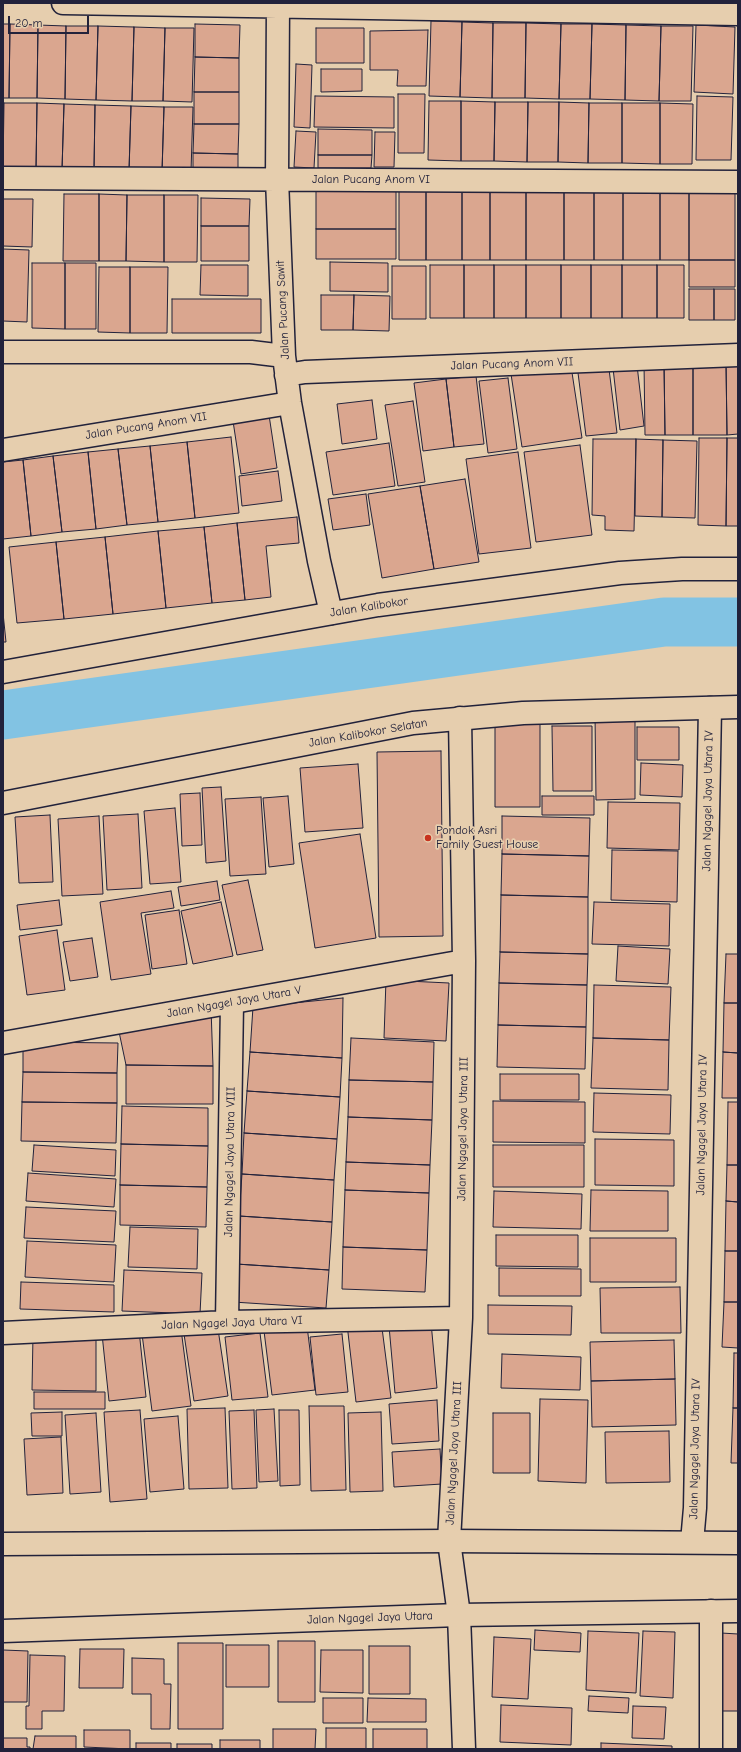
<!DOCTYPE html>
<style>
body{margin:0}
#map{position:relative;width:741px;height:1752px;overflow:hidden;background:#e6ceae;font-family:"Comic Neue",sans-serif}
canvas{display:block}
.frame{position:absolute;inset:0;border:4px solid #22223b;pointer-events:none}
.scale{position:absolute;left:8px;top:16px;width:81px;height:18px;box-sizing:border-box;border:2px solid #22223b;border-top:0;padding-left:5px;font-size:12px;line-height:14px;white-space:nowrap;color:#22223b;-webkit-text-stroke:3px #e6ceae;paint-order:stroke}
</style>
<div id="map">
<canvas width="741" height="1752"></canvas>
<div class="frame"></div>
<div class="scale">20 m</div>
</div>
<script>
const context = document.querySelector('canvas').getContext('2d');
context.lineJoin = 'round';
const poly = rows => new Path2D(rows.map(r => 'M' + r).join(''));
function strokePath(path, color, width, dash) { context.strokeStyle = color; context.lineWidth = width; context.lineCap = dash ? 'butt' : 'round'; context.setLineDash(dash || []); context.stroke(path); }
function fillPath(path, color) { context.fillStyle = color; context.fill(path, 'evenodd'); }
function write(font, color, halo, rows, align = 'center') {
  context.font = font + ' "Comic Neue",sans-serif'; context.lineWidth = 3.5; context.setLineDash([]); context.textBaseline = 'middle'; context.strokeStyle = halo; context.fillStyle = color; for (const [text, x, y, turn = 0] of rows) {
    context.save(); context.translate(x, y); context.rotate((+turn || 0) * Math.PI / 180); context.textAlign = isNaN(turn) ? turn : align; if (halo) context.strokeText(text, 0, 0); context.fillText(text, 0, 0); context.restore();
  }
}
strokePath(poly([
 [3,715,664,622,738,622]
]), '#82c3e3', 49);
const building = poly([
 [431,21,462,22,460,97,429,96,431,21],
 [462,22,493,23,492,98,460,97,462,22],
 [493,23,526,23,525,98,492,98,493,23],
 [526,23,561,24,559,99,525,98,526,23],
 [3,24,10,24,9,98,3,98,3,24],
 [10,24,38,25,37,98,9,98,10,24],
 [195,24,240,25,239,58,195,57,195,24],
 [561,24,592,24,590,99,559,99,561,24],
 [592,24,626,25,625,100,590,99,592,24],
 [38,25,66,26,65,99,37,98,38,25],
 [626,25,661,26,659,101,625,100,626,25],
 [696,25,735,27,733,94,694,92,696,25],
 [66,26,98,26,96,100,65,99,66,26],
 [98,26,134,27,132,101,96,100,98,26],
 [661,26,693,26,691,101,659,101,661,26],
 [134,27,165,28,163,101,132,101,134,27],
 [165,28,194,28,192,102,163,101,165,28],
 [316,28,364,28,364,63,316,63,316,28],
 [428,30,426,86,397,86,398,70,370,70,370,31,428,30],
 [195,57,239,58,239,92,194,92,195,57],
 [296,64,312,65,310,128,294,127,296,64],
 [321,69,362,69,362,91,321,92,321,69],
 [194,92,239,92,239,124,194,124,194,92],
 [398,94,425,94,424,153,398,153,398,94],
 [315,96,394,97,394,128,314,127,315,96],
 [697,96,733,97,731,160,696,160,697,96],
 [429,101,461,101,461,161,428,160,429,101],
 [461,101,495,102,494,161,461,161,461,101],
 [495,102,528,102,527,162,494,161,495,102],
 [528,102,559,102,558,162,527,162,528,102],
 [559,102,589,103,588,163,558,162,559,102],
 [4,103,37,103,36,169,3,168,4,103],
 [37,103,64,104,62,170,36,169,37,103],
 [589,103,622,103,622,163,588,163,589,103],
 [622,103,660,103,660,164,622,163,622,103],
 [660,103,693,104,692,164,660,164,660,103],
 [64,104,95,105,94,170,62,170,64,104],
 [95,105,131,106,129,171,94,170,95,105],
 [131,106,164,107,162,172,129,171,131,106],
 [164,107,193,107,191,172,162,172,164,107],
 [194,124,239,124,238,154,193,153,194,124],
 [318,129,372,130,372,155,318,155,318,129],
 [296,131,316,132,314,168,294,167,296,131],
 [375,132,395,132,394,167,374,167,375,132],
 [193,153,238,154,238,170,193,170,193,153],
 [318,155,372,155,371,168,318,168,318,155],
 [399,189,426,189,426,260,399,260,399,189],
 [426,189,462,189,462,260,426,260,426,189],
 [462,189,490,189,490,260,462,260,462,189],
 [490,189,526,189,526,260,490,260,490,189],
 [526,189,564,189,564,260,526,260,526,189],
 [564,189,594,189,594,260,564,260,564,189],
 [594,189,623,189,623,260,594,260,594,189],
 [623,189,660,189,660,260,623,260,623,189],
 [660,189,689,189,689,260,660,260,660,189],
 [689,189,735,189,735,260,689,260,689,189],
 [316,190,396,190,396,229,316,229,316,190],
 [64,194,99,194,99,261,63,261,64,194],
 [99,194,127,195,126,261,99,261,99,194],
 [127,195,164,195,164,262,126,261,127,195],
 [164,195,198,195,197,262,164,262,164,195],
 [201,198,250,199,249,226,201,226,201,198],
 [3,199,33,199,32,247,3,246,3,199],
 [201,226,249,226,249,261,201,261,201,226],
 [316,229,396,229,396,259,316,259,316,229],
 [3,249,29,250,27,322,3,321,3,249],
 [689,260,735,260,735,287,689,287,689,260],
 [330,262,388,263,388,292,330,291,330,262],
 [32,263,65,263,65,329,32,328,32,263],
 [65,263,96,263,96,329,65,329,65,263],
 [201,265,248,265,248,296,200,295,201,265],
 [430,265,464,265,464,318,430,318,430,265],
 [464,265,494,265,494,318,464,318,464,265],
 [494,265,526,265,526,318,494,318,494,265],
 [526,265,561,265,561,318,526,318,526,265],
 [561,265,591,265,591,318,561,318,561,265],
 [591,265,622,265,622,318,591,318,591,265],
 [622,265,657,265,657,318,622,318,622,265],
 [657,265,684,265,684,318,657,318,657,265],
 [392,266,426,266,426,319,392,319,392,266],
 [99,267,130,267,130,333,98,332,99,267],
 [130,267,168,267,167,333,130,333,130,267],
 [689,289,714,289,714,320,689,320,689,289],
 [714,289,735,289,735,320,714,320,714,289],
 [321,295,354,295,353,330,321,330,321,295],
 [354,295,390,296,389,331,353,330,354,295],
 [172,299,261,299,261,333,172,333,172,299],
 [608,361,617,433,586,436,577,365,608,361],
 [664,362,665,435,645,435,644,363,664,362],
 [664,362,693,362,693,435,665,435,664,362],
 [693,362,726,362,727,435,693,435,693,362],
 [726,362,738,362,738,434,727,435,726,362],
 [637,365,644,426,620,430,613,368,637,365],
 [571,366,582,438,522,447,511,374,571,366],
 [476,376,484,444,454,447,446,379,476,376],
 [508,378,517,449,488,453,479,381,508,378],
 [446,379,454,447,423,451,414,383,446,379],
 [372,400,377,439,342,444,337,404,372,400],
 [413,401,425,482,398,486,385,405,413,401],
 [269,415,277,468,241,474,233,421,269,415],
 [231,437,239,513,195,518,187,442,231,437],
 [699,438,727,438,726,526,698,525,699,438],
 [727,438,738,438,738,526,726,526,727,438],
 [593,439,636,439,634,531,605,530,605,516,592,515,593,439],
 [636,439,663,440,662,517,635,516,636,439],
 [663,440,697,441,695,518,662,517,663,440],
 [187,442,195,518,158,522,150,446,187,442],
 [389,443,395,486,333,495,326,452,389,443],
 [580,445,592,535,536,542,524,452,580,445],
 [150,446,158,522,127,525,118,449,150,446],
 [118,449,127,525,96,529,88,452,118,449],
 [88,452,96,529,62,532,53,456,88,452],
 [518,452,531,548,479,554,466,459,518,452],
 [53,456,62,532,31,536,23,460,53,456],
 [23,460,31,536,3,539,3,462,23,460],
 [278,471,282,501,242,506,239,476,278,471],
 [465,479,479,562,434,569,420,486,465,479],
 [420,486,434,569,382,578,368,494,420,486],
 [366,494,370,525,333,530,328,499,366,494],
 [297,517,299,543,266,546,271,597,245,600,237,523,297,517],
 [237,523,245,600,212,603,204,527,237,523],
 [204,527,212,603,166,608,158,531,204,527],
 [158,531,166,608,113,614,105,537,158,531],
 [105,537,113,614,64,619,56,542,105,537],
 [56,542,64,619,17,623,9,547,56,542],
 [3,613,6,642,3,642,3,613],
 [635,713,635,799,596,800,595,714,635,713],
 [495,720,540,720,540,807,495,807,495,720],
 [552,726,592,726,592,791,553,791,552,726],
 [637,727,679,727,679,760,637,760,637,727],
 [441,751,443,936,379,937,377,752,441,751],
 [641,763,683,765,682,797,640,795,641,763],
 [358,764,363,828,305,832,300,768,358,764],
 [221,787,226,861,206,863,202,788,221,787],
 [200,793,202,845,182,846,180,794,200,793],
 [288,796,294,864,269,867,263,798,288,796],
 [542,796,594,796,594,815,542,815,542,796],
 [261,797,266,874,230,876,225,799,261,797],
 [608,802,680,803,679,850,607,848,608,802],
 [175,808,181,882,150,884,144,811,175,808],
 [138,814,142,888,107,890,103,816,138,814],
 [50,815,53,882,19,883,15,817,50,815],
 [99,816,103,894,62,896,58,819,99,816],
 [502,816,590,818,589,856,502,854,502,816],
 [360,834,376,938,315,948,299,843,360,834],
 [612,850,678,851,677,902,611,900,612,850],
 [502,854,589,856,588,897,501,895,502,854],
 [248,880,263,950,237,955,222,885,248,880],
 [217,881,220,900,181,906,178,887,217,881],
 [171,891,174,908,141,913,151,974,111,980,100,902,171,891],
 [501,895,588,897,588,954,500,952,501,895],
 [59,900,62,925,20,930,17,905,59,900],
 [221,902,233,956,193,964,181,911,221,902],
 [594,902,670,904,669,946,592,944,594,902],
 [179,910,187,964,152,969,145,915,179,910],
 [57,930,65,990,27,995,19,936,57,930],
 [92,938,98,977,70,981,63,942,92,938],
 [618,946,670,949,668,984,616,981,618,946],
 [500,952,588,954,587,985,499,983,500,952],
 [726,954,738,954,738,1003,724,1003,726,954],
 [386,980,449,983,446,1041,384,1038,386,980],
 [499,983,587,985,586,1027,498,1025,499,983],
 [594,985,671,987,669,1040,593,1038,594,985],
 [343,998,342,1058,250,1052,253,1007,343,998],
 [724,1003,738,1003,738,1053,723,1052,724,1003],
 [211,1008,213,1066,126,1065,118,1027,211,1008],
 [498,1025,586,1027,585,1069,497,1067,498,1025],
 [351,1038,434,1042,433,1082,349,1080,351,1038],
 [593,1038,669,1040,668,1090,591,1088,593,1038],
 [23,1042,118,1043,117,1073,23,1072,23,1042],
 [250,1052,342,1058,340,1097,247,1091,250,1052],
 [723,1052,738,1053,738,1098,722,1098,723,1052],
 [126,1065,213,1066,213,1104,126,1104,126,1065],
 [23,1072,117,1073,117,1103,22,1102,23,1072],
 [500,1074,579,1074,579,1100,500,1100,500,1074],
 [349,1080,433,1082,432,1120,348,1117,349,1080],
 [247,1091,340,1097,337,1139,244,1133,247,1091],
 [594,1093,671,1095,670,1134,593,1132,594,1093],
 [493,1101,585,1102,585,1143,493,1142,493,1101],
 [22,1102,117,1103,116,1143,21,1141,22,1102],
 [728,1102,738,1102,738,1165,727,1165,728,1102],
 [122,1106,208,1108,208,1146,121,1144,122,1106],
 [348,1117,432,1120,430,1165,346,1162,348,1117],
 [244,1133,337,1139,334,1180,242,1174,244,1133],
 [595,1139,674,1140,674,1186,595,1185,595,1139],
 [121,1144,208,1146,207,1187,120,1185,121,1144],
 [34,1145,116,1150,115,1176,32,1171,34,1145],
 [493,1145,584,1145,584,1187,493,1187,493,1145],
 [346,1162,430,1165,429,1193,345,1190,346,1162],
 [727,1165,738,1165,738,1202,726,1201,727,1165],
 [28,1173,116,1179,114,1207,26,1201,28,1173],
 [242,1174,334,1180,332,1222,239,1216,242,1174],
 [120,1185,207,1187,206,1227,120,1225,120,1185],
 [345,1190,429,1193,427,1250,343,1247,345,1190],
 [591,1190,668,1191,668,1231,590,1231,591,1190],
 [494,1191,582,1194,581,1229,493,1227,494,1191],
 [726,1201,738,1202,738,1251,725,1251,726,1201],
 [26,1207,116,1211,114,1242,24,1238,26,1207],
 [239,1216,332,1222,329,1270,236,1264,239,1216],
 [130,1227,198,1229,197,1269,128,1267,130,1227],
 [496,1235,578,1235,578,1267,496,1266,496,1235],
 [590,1238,676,1238,676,1282,590,1282,590,1238],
 [27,1241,116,1245,114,1282,25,1277,27,1241],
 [343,1247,427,1250,425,1292,342,1289,343,1247],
 [725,1251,738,1251,738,1302,724,1302,725,1251],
 [236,1264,329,1270,326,1308,233,1302,236,1264],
 [499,1268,581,1269,581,1296,499,1296,499,1268],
 [124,1270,202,1273,200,1314,122,1311,124,1270],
 [21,1282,114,1285,114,1312,20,1309,21,1282],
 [680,1287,681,1333,601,1333,600,1288,680,1287],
 [724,1302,738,1302,738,1348,722,1347,724,1302],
 [488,1305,572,1306,571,1335,488,1334,488,1305],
 [381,1320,391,1398,356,1402,347,1324,381,1320],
 [431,1322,437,1388,395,1393,389,1326,431,1322],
 [307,1326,315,1390,272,1395,264,1331,307,1326],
 [181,1329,191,1406,152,1411,142,1334,181,1329],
 [218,1329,228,1396,194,1401,184,1334,218,1329],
 [139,1330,146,1397,109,1401,102,1334,139,1330],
 [260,1333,268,1397,232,1400,225,1337,260,1333],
 [342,1334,348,1392,316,1395,310,1337,342,1334],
 [33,1335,96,1336,96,1391,32,1390,33,1335],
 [674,1340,675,1379,591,1381,590,1342,674,1340],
 [734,1353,738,1353,738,1408,733,1408,734,1353],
 [502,1354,581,1357,580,1390,501,1388,502,1354],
 [675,1379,676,1425,592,1427,591,1381,675,1379],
 [34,1392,105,1392,105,1409,34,1409,34,1392],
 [540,1399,588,1400,586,1483,538,1481,540,1399],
 [437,1400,439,1441,392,1444,389,1404,437,1400],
 [309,1406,344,1406,346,1490,311,1491,309,1406],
 [225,1408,228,1488,189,1489,187,1409,225,1408],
 [733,1408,738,1408,738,1463,731,1463,733,1408],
 [274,1409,278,1481,259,1482,256,1410,274,1409],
 [140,1410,147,1499,110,1502,104,1412,140,1410],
 [254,1410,257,1488,232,1489,229,1411,254,1410],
 [279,1410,299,1410,300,1485,280,1486,279,1410],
 [62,1412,62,1436,32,1436,31,1413,62,1412],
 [381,1412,383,1491,350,1492,348,1413,381,1412],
 [96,1413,101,1492,70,1494,65,1415,96,1413],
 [493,1413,530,1413,530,1473,493,1473,493,1413],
 [178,1416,184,1489,150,1492,144,1419,178,1416],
 [669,1431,670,1482,606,1483,605,1432,669,1431],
 [61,1437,63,1493,27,1495,24,1439,61,1437],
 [440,1449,442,1484,394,1487,392,1452,440,1449],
 [535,1630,581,1633,580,1652,534,1650,535,1630],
 [588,1631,639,1633,636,1693,586,1690,588,1631],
 [643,1631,675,1632,673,1698,640,1696,643,1631],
 [721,1633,738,1634,738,1711,718,1711,721,1633],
 [494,1637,531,1639,528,1699,492,1697,494,1637],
 [278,1641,315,1641,315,1702,278,1702,278,1641],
 [178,1643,223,1643,223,1729,178,1729,178,1643],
 [226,1645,269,1645,269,1687,226,1687,226,1645],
 [369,1646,410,1646,410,1694,369,1694,369,1646],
 [80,1649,124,1649,123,1688,79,1688,80,1649],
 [3,1650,28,1651,27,1702,3,1702,3,1650],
 [321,1650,363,1650,363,1693,320,1692,321,1650],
 [30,1655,65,1656,64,1711,42,1711,42,1729,26,1729,26,1706,29,1706,30,1655],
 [132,1658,164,1659,164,1684,171,1684,170,1729,151,1729,151,1694,132,1694,132,1658],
 [589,1696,629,1698,628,1713,588,1711,589,1696],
 [323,1698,363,1698,363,1723,323,1723,323,1698],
 [368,1698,426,1699,426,1722,367,1722,368,1698],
 [501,1705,572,1708,571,1745,500,1742,501,1705],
 [633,1706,666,1707,664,1739,632,1738,633,1706],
 [326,1728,366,1728,366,1749,326,1749,326,1728],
 [273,1729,316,1729,315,1749,273,1749,273,1729],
 [373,1729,427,1729,427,1749,373,1749,373,1729],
 [84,1730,130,1730,130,1749,84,1747,84,1730],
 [35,1736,76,1736,76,1749,33,1749,35,1736],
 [3,1738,27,1738,27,1747,30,1747,30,1749,3,1749,3,1738],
 [220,1740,260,1740,260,1749,220,1749,220,1740],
 [136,1743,171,1743,171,1749,136,1749,136,1743],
 [601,1743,672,1746,672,1749,601,1749,601,1743],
 [177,1744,212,1744,212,1749,177,1749,177,1744]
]);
fillPath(building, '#daa68f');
strokePath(building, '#22223b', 1);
const street = poly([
 [63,3,738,14],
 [278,3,277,179,284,356,290,403,319,561,331,613],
 [3,178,738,182],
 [3,352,251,352,284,356],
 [286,375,305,372,738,355],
 [3,450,290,403],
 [460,718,464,961,461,1318,449,1541,459,1615,464,1749],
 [3,1043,464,961],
 [227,1322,232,1003],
 [3,1333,227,1322,461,1318],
 [692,1542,695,1508,710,708],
 [711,1749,711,1611]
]);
const secondary = poly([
 [3,672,378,605,620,573,682,569,738,569],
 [3,803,413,723,523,713,738,707],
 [3,1544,449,1541,738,1543],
 [3,1631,459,1615,738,1611]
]);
strokePath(street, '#22223b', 25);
strokePath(secondary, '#22223b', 25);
strokePath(street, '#e6ceae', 22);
strokePath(secondary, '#e6ceae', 22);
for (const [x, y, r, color] of [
 [428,838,4,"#c8321e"]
]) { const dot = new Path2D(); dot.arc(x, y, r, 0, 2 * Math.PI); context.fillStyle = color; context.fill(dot); strokePath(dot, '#e6ceae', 1.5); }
write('12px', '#22223b', '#e6ceae', [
 ["Jalan Pucang Anom VI",371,180],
 ["Jalan Pucang Sawit",283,310,-93],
 ["Jalan Pucang Anom VII",512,364,-2],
 ["Jalan Pucang Anom VII",146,426,-9],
 ["Jalan Kalibokor",369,607,-9],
 ["Jalan Kalibokor Selatan",368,733,-10],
 ["Jalan Ngagel Jaya Utara IV",708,801,-89],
 ["Jalan Ngagel Jaya Utara V",234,1002,-10],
 ["Jalan Ngagel Jaya Utara IV",702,1125,-89],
 ["Jalan Ngagel Jaya Utara III",463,1129,-89],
 ["Jalan Ngagel Jaya Utara VIII",230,1162,-89],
 ["Jalan Ngagel Jaya Utara VI",232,1323,-2],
 ["Jalan Ngagel Jaya Utara IV",695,1449,-89],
 ["Jalan Ngagel Jaya Utara III",454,1453,-87],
 ["Jalan Ngagel Jaya Utara",370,1618,-2]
]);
write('12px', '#22223b', '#e6ceae', [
 ["Pondok Asri",436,831],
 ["Family Guest House",436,845]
], 'left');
</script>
